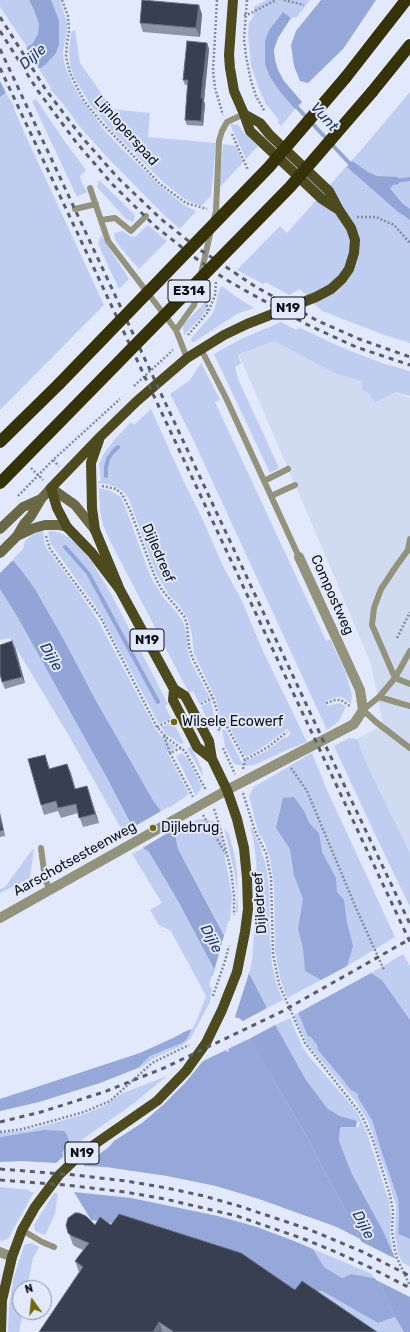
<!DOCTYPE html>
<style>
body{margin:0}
#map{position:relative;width:410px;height:1332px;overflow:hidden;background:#e2e9fc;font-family:Rubik,sans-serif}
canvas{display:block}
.north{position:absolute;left:12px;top:1280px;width:40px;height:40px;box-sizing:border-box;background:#e2e9fc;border:1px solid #8c92a0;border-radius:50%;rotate:345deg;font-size:11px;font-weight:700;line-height:16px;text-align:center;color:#0c0f16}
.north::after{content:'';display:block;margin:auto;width:14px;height:18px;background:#716a03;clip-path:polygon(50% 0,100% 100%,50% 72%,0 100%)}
</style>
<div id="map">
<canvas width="410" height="1332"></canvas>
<div class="north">N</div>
</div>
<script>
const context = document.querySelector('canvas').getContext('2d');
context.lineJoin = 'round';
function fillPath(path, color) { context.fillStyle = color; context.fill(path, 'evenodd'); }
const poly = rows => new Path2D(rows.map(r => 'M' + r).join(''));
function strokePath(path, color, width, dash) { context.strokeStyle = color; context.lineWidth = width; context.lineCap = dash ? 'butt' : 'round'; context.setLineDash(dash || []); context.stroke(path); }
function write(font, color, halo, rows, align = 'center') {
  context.font = font + ' Rubik,sans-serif'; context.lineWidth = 4; context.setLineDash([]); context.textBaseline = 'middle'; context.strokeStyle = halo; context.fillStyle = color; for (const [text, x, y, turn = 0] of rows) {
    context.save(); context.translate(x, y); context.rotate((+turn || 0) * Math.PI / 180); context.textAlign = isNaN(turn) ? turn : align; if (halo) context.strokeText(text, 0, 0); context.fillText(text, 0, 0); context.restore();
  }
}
fillPath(poly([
 [274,341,362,381,410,398,410,853,369,769,357,739,383,725,371,664,312,524,239,355]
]), '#d0daf1');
fillPath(poly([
 [0,0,29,0,34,10,39,25,38,34,33,43,27,47,0,7],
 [51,0,60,0,67,22,67,31,63,52,64,62,67,72,79,96,104,130,120,147,159,185,184,205,196,211,180,229,163,214,107,157,80,127,64,105,50,89,51,88,39,69,45,65,59,20],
 [266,0,310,0,297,17,291,18,283,13,269,30,281,93,295,109,281,126,278,123,279,120,266,104,259,89,251,65,248,34,249,22,252,19,254,15,254,7],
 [75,30,80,63,106,100,108,109,150,113,148,137,216,143,211,196,201,206,186,200,164,183,114,133,89,103,74,77,70,66,69,50,71,32],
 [410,92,410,343,387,336,322,311,300,289,289,295,266,282,263,284,237,270,280,226,287,233,362,149],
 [6,93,14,106,14,109,24,132,104,305,0,410,0,97],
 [36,99,63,139,86,170,80,176,82,183,87,192,77,197,32,101],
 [230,124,238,125,244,133,258,146,246,159],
 [223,144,236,146,243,162,219,188],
 [99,180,135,215,134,221,133,222,126,219,97,187],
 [148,225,167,241,139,269,120,247,115,239,114,233,123,231,131,237,136,236],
 [101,235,129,279,119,289,98,244],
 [222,286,235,296,254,308,237,314,194,342,192,342,191,339,213,313,216,304,219,290],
 [209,298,208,306,202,316,184,335,183,325],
 [281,322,296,330,300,328,345,349,382,363,410,371,410,396,396,392,375,402,368,392,363,391,362,381,337,374,274,341,238,355,241,363,235,367,238,379,279,468,270,473,214,354,241,339],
 [201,363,220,400,215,402,322,632,326,641,330,639,346,673,352,695,351,704,344,698,337,697,325,701,328,706,339,703,346,706,339,721,327,730,191,435,170,394,190,380],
 [151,409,183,480,202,518,223,566,242,601,262,649,307,742,292,748,291,748,254,765,243,766,234,764,225,746,222,730,226,730,242,763,266,751,285,737,286,738,291,733,287,729,266,745,248,756,244,755,226,720,222,722,215,697,194,654,192,635,188,619,179,605,169,595,156,573,129,499,123,491,118,488,108,484,98,483,98,481,101,481,99,464,103,455,114,440,131,422,134,425],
 [99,488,111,491,121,497,127,512,147,567,152,579,163,597,178,614,184,624,187,636,188,652,190,660,210,698,199,703,193,691,189,693,110,541,103,525,100,510],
 [41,531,43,532,44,541,47,549,77,589,99,622,156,730,163,738,176,747,167,752,189,794,169,808,168,807,161,811,154,802,95,699,64,640,35,589,22,571,12,560,23,549,25,541,32,535],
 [52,531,60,533,68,537,78,545,92,562,110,592,168,704,165,706,171,718,159,724,99,611,51,544,48,532],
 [0,589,18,618,107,778,132,828,127,830,122,830,68,734,10,638,0,640],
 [211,701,216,725,212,728,201,707],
 [173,722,184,743,181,744,166,734,161,727],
 [349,738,357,739,369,769,410,853,410,907,372,828,334,746],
 [191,746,202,769,203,777,194,760,187,749],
 [182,753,188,760,202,787,196,796,176,756],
 [312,753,327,790,395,937,347,966,287,998,280,978,275,951,274,886,270,858,265,843,258,832,249,796,254,787,264,781],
 [203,819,209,820,218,823,230,884,232,896,230,921,228,921,225,935,178,849,175,834,178,835,176,829,197,820],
 [224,828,229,834,234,853,237,871,238,913,236,912,237,894,235,875],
 [250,828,252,828,260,846,266,866,269,887,270,939,272,964,277,986,283,1000,267,1008,249,973,252,962,257,888,256,859,253,837],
 [143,848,149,852,178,901,214,969,209,985,212,989,210,1002,190,1039,181,1046,154,1058,142,1067,138,1068,149,1057,167,1050,187,1039,197,1020,206,996,171,931,159,925,150,910,162,903,132,854],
 [34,849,30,878,0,893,0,889,5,887,32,850],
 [403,954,410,966,410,1020,382,980,371,973],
 [298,1013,301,1022,317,1045,318,1050,343,1080,351,1090,358,1094,358,1098,372,1120,381,1150,398,1199,399,1217,398,1234,410,1239,410,1267,402,1262,398,1254,395,1234,396,1206,389,1182,368,1121,356,1102,307,1043,294,1015],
 [290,1018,302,1046,307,1054,352,1106,358,1114,367,1133,389,1201,391,1217,390,1235,393,1251,352,1174,339,1141,340,1128,342,1127,359,1127,360,1122,340,1116,328,1109,306,1080,275,1025],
 [167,1076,133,1104,83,1139,63,1157,62,1153,69,1141,43,1130,0,1137,0,1133,6,1132,22,1131,29,1130,85,1114,104,1106,123,1093],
 [0,1187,30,1190,29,1192,34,1192,8,1239,0,1241],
 [54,1193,58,1193,55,1214,45,1235,35,1231,34,1225],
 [32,1243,39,1247,33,1258,27,1288,20,1288,20,1312,23,1312,19,1332,8,1332,9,1308,13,1280,24,1246,26,1244],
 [313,1249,372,1274,374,1278,351,1274,342,1278,324,1267],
 [322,1291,378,1323,395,1317,404,1332,365,1332,306,1292]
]), '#bfcdf0');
fillPath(poly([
 [321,0,376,0,343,49,308,83,300,81,294,66,291,45,296,31],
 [294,797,304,811,309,823,319,833,322,852,336,878,337,892,344,900,347,923,353,946,347,966,321,980,305,971,303,948,298,929,303,899,294,875,290,849,276,828,283,798],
 [371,973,382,980,410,1020,410,1239,398,1234,399,1217,398,1199,381,1150,372,1120,358,1098,358,1094,351,1090,343,1080,318,1050,317,1045,311,1037,308,1036,298,1013],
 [192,1029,187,1039,182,1043,153,1055,149,1057,138,1068,100,1083,39,1102,0,1111,0,1099,140,1053,173,1038,186,1031],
 [253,1037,274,1081,305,1133,360,1239,337,1227,295,1212,259,1199,216,1186,167,1176,106,1167,83,1166,109,1147,114,1141,142,1123,163,1105,185,1083,203,1061,226,1050,227,1052,229,1051,228,1049],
 [43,1130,64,1131,67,1135,69,1141,62,1153,63,1157,56,1163,21,1161,0,1162,0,1137],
 [74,1192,131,1198,218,1216,257,1227,294,1241,313,1249,324,1267,342,1278,351,1274,374,1278,379,1281,395,1317,378,1323,322,1291,306,1292,300,1302,123,1225,91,1220]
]), '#95a8d9');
fillPath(poly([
 [29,0,51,0,59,20,59,44,56,53,45,65,0,97,0,66,33,43,38,34,39,25,34,10],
 [283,12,291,18,278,38,274,49,275,60,278,70,284,81,302,102,295,109,281,93,270,77,265,64,265,41,269,30],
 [352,161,368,172,377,176,398,177,399,184,393,185,390,188,392,191,402,203,410,209,410,220,397,211,347,167],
 [0,546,22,571,35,589,64,640,95,699,154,802,161,811,175,834,178,849,224,935,249,973,267,1008,268,1012,306,1080,328,1109,340,1116,357,1121,356,1127,342,1127,340,1128,339,1141,352,1174,383,1231,410,1290,410,1332,404,1332,395,1317,360,1239,305,1133,274,1081,241,1019,235,1017,212,975,214,969,178,901,149,852,143,848,107,778,18,618,0,589]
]), '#92a5d6');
fillPath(poly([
 [25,46,40,70,7,95,0,81,0,64],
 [0,544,14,559,0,573],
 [163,810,174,829,141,849,130,829],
 [225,932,250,970,235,1017,232,1015,212,978],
 [269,1007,269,1011,277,1024,249,1039,241,1022],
 [358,1240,398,1260,410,1286,410,1297,376,1280]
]), '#e2e9fc');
strokePath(poly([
 [294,104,353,167],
 [395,181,410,179],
 [106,476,106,467,108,459,112,453,118,447],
 [65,547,88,573,158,702]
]), '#92a5d6', 4);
strokePath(poly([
 [62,0,68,16,69,31,67,43,66,57,70,73,84,101,101,122,160,184,186,203,207,209],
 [217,0,213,71,215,88,223,115],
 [247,0,244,39,246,56,251,81,256,96,265,112],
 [284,0,304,5],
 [244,15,249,14,276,0],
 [232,134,248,170],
 [357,217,376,217,394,225,410,243],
 [206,301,208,312],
 [188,335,208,312,215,296,216,281],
 [134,386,173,350],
 [53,460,59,466],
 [31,468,43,480],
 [102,486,116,489,122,494,130,510,155,577,162,590,184,616,187,624,189,646,192,657,213,698,218,714,219,733],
 [18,496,53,460,120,399],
 [46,536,50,549,101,618,157,727,167,738,185,751,206,790],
 [397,638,410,612],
 [326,703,335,700,341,700,351,707],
 [201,704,213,698],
 [157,727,171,720],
 [219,728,225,723,245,760,268,747,287,732],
 [164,736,170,753],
 [181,748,170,753,193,797],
 [223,748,235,774],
 [291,768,307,791,356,908,384,970],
 [243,769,245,760],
 [243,793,255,831,266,853,271,878,273,954,279,984,305,1043,361,1114,373,1140,390,1195,393,1211,392,1231,395,1250,397,1258,410,1286],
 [214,809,219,824,231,870,234,895,234,915],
 [203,815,226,854],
 [213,996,225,961,229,946],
 [0,1132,23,1129,84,1112,110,1101,152,1063,189,1045]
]), '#868b99', 2.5, [2, 2]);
strokePath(poly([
 [90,188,108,241,176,330,187,358],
 [75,209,96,204],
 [101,220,115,218,131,231,146,216],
 [213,222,216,211,219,141,222,131,227,122,244,114],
 [201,274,211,230],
 [176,330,194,305,199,283],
 [201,349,226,398,299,557],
 [264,481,288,469],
 [271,496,295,485],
 [408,550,410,539],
 [410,550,408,550,397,565,381,589,374,608,372,625,395,678,410,684],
 [379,697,395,678,410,651],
 [410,706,379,697,363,710,376,722,410,748],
 [41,848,45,879,50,890],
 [22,1230,42,1242,54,1247]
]), '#93927a', 6);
strokePath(poly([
 [0,918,227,790,354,724,363,710,360,690,299,557],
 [0,1252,12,1257]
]), '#93927a', 10);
strokePath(poly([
 [0,529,23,507,41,499],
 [17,536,34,528,45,525,59,525,67,527],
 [0,553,17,536,24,524,31,516,41,499,51,488,75,505,95,530]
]), '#6a6845', 10);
strokePath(poly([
 [233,0,229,55,230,68,234,91,244,114,250,131,322,199,339,210],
 [99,440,91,463,92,508,95,530,120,590,174,689,173,700,192,737,197,747,212,759],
 [120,590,92,553,67,527,57,508,51,488,100,437,137,401,187,358,224,335,247,324,316,297,331,289,342,279,349,269,354,253,355,240,351,228,339,210,329,191,269,134,260,123,244,114],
 [1,1332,2,1300,12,1257,22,1230,35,1207,59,1175,82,1153,157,1101,186,1071,206,1043,222,1010,237,972,245,932,248,909,247,878,244,848,237,819,227,790,212,759,209,741,185,696,174,689]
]), '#4d4a1e', 10);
strokePath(poly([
 [346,77,406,0],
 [372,92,410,45],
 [0,442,59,384]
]), '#353207', 12);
strokePath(poly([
 [0,17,46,90,81,136,119,179,161,219,196,247,256,287,318,321,359,339,410,357],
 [0,31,38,91,76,142,113,185,155,226,194,257,225,279,246,291,308,325,356,347,410,365],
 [0,49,329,753,410,924],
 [0,68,410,942],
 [0,1122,41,1112,104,1092,164,1068,281,1012,410,939],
 [0,1169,75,1175,126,1181,167,1188,204,1196,239,1206,308,1229,363,1252,410,1276],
 [0,1180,66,1185,125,1192,165,1199,237,1216,304,1239,336,1252,369,1267,410,1288]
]), '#595d69', 3, [5, 5]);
strokePath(poly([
 [59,384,269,167,346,77],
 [0,483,290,187,372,92]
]), '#353207', 12);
fillPath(poly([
 [202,14,200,37,143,32,140,23],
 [207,43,209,49,204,101,205,104,203,126,187,125,185,120,187,85,185,85,183,80],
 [15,647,25,683,5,689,2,682],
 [45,755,50,769,67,764,75,789,87,786,99,823,83,827,78,813,61,818,58,811,44,815,41,805],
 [0,813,5,836,0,837],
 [66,1225,111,1225,295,1290,377,1332,39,1332,79,1272,75,1261,83,1250,76,1247,73,1245]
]), '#8d94a6');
fillPath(poly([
 [199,5,202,14,200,37,196,28],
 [207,43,209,49,204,101,205,104,203,126,201,121,201,98],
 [12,641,15,647,25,683,22,677],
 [67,764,71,773,78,798,75,789],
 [87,786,90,795,99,823,95,814],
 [0,813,5,836,3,830,0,817],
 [159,1322,163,1332,153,1332]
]), '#6b7284');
const building = poly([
 [142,0,199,5,196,28,140,23,142,0],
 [187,41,207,43,201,98,203,98,201,121,185,120,188,80,183,80,187,41],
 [12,641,22,677,2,682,0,674,0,645,12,641],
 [45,755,49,769,67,764,75,789,87,786,95,814,79,818,76,804,58,808,56,801,41,805,28,759,45,755],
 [0,817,3,830,0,831,0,817],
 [75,1213,79,1213,86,1216,95,1225,100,1217,111,1225,119,1214,241,1253,295,1290,302,1281,377,1332,174,1332,159,1322,153,1332,39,1332,83,1267,75,1261,89,1243,72,1236,68,1233,66,1225,68,1218,75,1213]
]);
fillPath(building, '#383f51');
strokePath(building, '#6b7284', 1);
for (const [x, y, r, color] of [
 [174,722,4,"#716a03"],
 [153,828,4,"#716a03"]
]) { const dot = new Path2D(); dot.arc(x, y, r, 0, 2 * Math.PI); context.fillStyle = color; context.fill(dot); strokePath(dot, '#e2e9fc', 1.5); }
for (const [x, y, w] of [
 [189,291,42],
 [288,308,34],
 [147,640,34],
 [82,1153,34]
]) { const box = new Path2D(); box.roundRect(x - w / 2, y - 11, w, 22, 3); context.fillStyle = '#e2e9fc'; context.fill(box); strokePath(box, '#0c0f16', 1); }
write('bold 13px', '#0c0f16', null, [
 ["E314",189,291],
 ["N19",288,308],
 ["N19",147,640],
 ["N19",82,1153]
]);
write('14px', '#0c0f16', '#e2e9fc', [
 ["Lijnloperspad",126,131,48],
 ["Dijledreef",158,553,67],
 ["Compostweg",332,595,66],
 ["Aarschotsesteenweg",75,859,-29],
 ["Dijledreef",260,903,-94]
]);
write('14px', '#0c0f16', '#e2e9fc', [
 ["Wilsele Ecowerf",182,722],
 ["Dijlebrug",161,828]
], 'left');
write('italic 15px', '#21326d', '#e2e9fc', [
 ["Dijle",33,57,-41],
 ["Vunt",324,117,48],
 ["Dijle",51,657,60],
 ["Dijle",211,939,62],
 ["Dijle",363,1225,62]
]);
</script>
